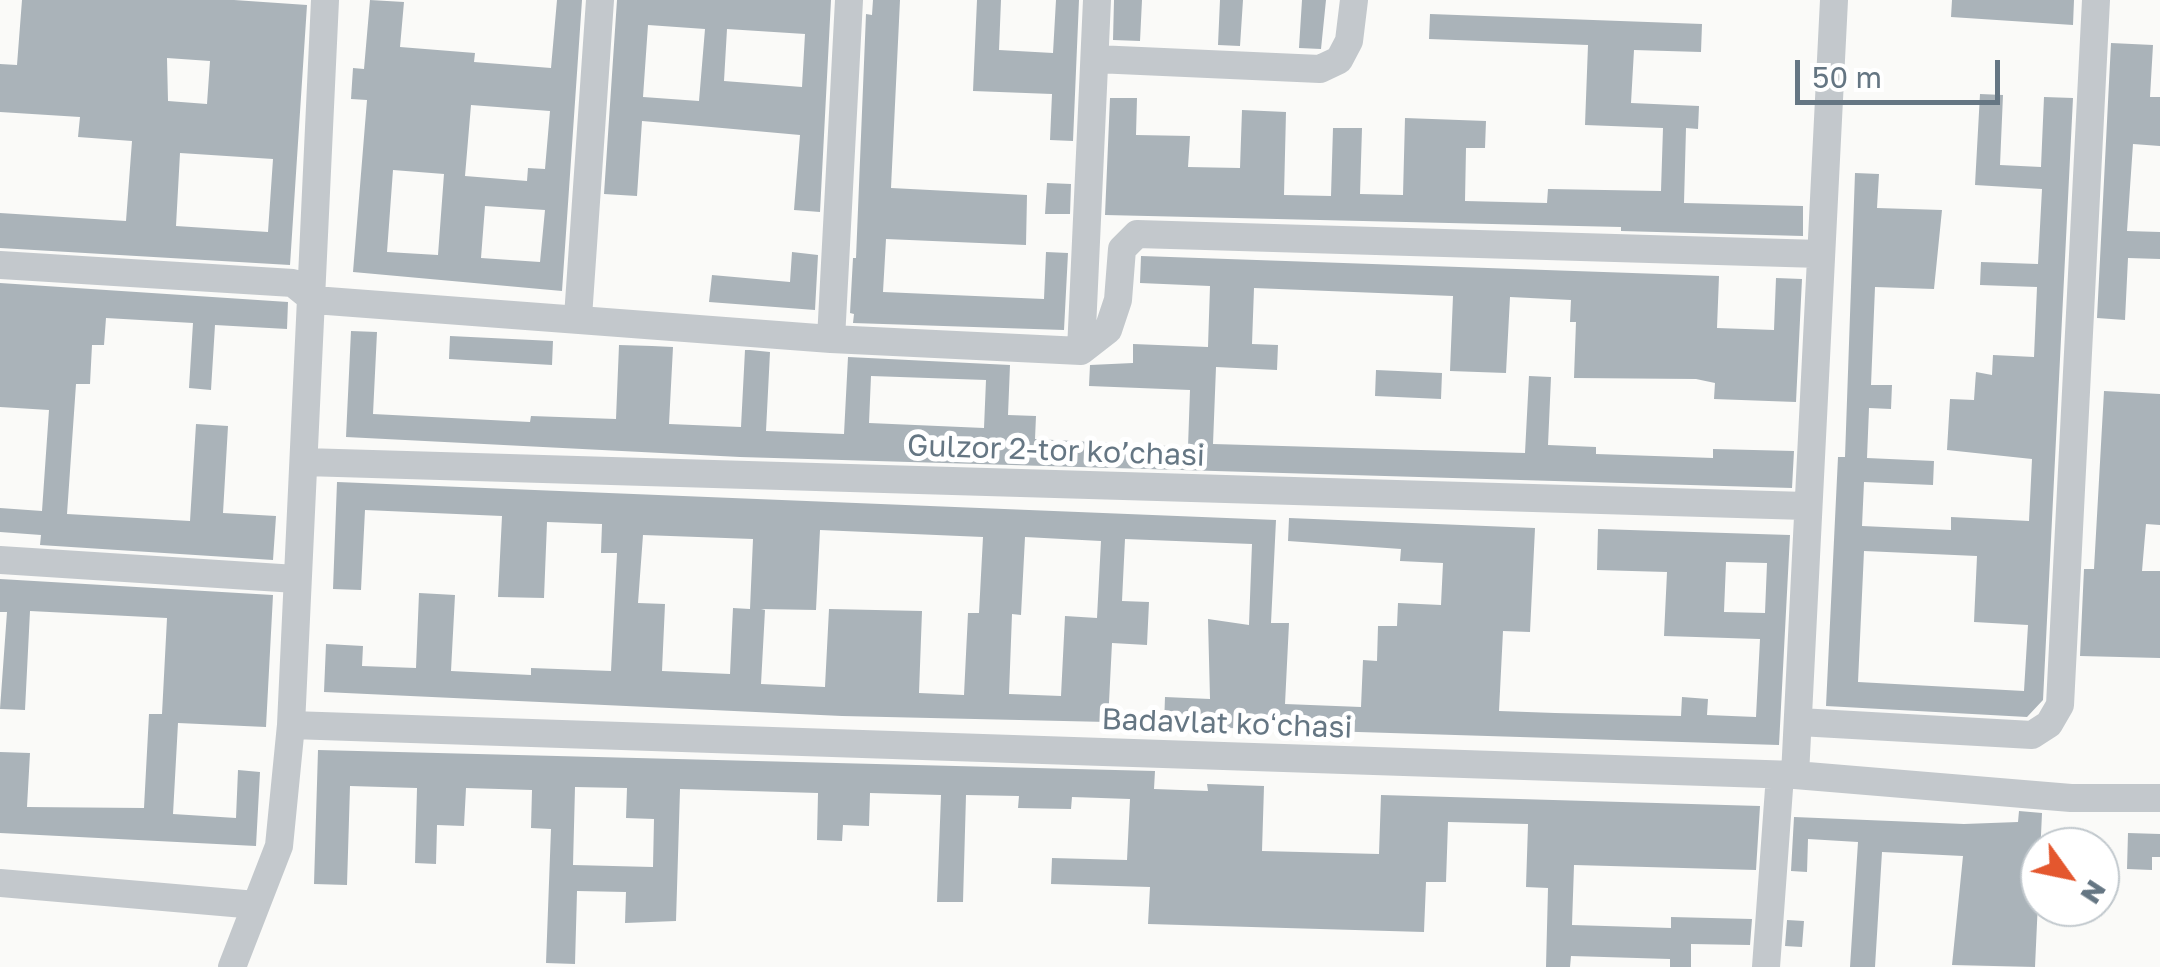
<!DOCTYPE html>
<meta charset="utf-8">
<style>
body{margin:0}
#map{position:relative;width:2160px;height:967px;overflow:hidden;background:#fafaf8;font-family:"Golos Text",sans-serif}
canvas{display:block}
.north{position:absolute;left:2020px;top:827px;width:100px;height:100px;box-sizing:border-box;background:#fff;border:2px solid #c1c8cd;border-radius:50%;rotate:123deg;font-size:28px;font-weight:700;line-height:40px;text-align:center;color:#657683}
.north::after{content:'';display:block;margin:auto;width:35px;height:45px;background:#e4572e;clip-path:polygon(50% 0,100% 100%,50% 72%,0 100%)}
.scale{position:absolute;left:1795px;top:60px;width:205px;height:45px;box-sizing:border-box;border:5px solid #657683;border-top:0;padding-left:12px;font-size:30px;line-height:35px;white-space:nowrap;color:#657683;-webkit-text-stroke:8px #fff;paint-order:stroke}
</style>
<div id="map">
<canvas width="2160" height="967"></canvas>
<div class="north">N</div>
<div class="scale">50 m</div>
</div>
<script>
const context = document.querySelector('canvas').getContext('2d');
context.lineJoin = 'round';
function fillPath(path, color) { context.fillStyle = color; context.fill(path, 'evenodd'); }
const poly = rows => new Path2D(rows.map(r => 'M' + r).join(''));
function strokePath(path, color, width, dash) { context.strokeStyle = color; context.lineWidth = width; context.lineCap = dash ? 'butt' : 'round'; context.setLineDash(dash || []); context.stroke(path); }
function write(font, color, halo, rows, align = 'center') {
  context.font = font + ' "Golos Text",sans-serif'; context.lineWidth = 10; context.setLineDash([]); context.textBaseline = 'middle'; context.strokeStyle = halo; context.fillStyle = color; for (const [text, x, y, turn = 0] of rows) {
    context.save(); context.translate(x, y); context.rotate((+turn || 0) * Math.PI / 180); context.textAlign = isNaN(turn) ? turn : align; if (halo) context.strokeText(text, 0, 0); context.fillText(text, 0, 0); context.restore();
  }
}
fillPath(poly([
 [22,0,234,0,307,5,290,265,0,248,0,213,126,221,132,141,78,137,80,117,0,112,0,64,17,65],
 [167,58,210,61,207,104,168,101],
 [180,153,273,159,268,232,176,226],
 [370,0,404,2,400,47,475,53,474,62,551,68,557,0,582,0,562,291,353,272,367,100,351,99,353,68,364,69],
 [471,105,550,111,545,169,528,168,527,181,465,176],
 [393,170,444,174,438,255,387,252],
 [485,206,545,210,540,262,481,258],
 [617,0,831,0,820,212,794,210,800,135,700,126,642,121,637,196,604,194],
 [648,25,705,29,699,101,643,97],
 [727,29,805,34,802,87,724,81],
 [873,0,900,0,891,188,1027,195,1026,245,886,239,883,292,1044,299,1046,252,1068,253,1064,330,853,323,854,314,850,313,853,258,856,258,866,14,872,15],
 [977,0,1001,0,999,50,1053,53,1056,0,1079,0,1073,141,1050,140,1052,94,973,91],
 [1114,0,1142,0,1140,41,1113,40],
 [1220,0,1243,0,1240,46,1218,45],
 [1302,0,1326,0,1321,49,1299,48],
 [1952,0,2074,0,2073,25,1951,17],
 [1430,14,1702,24,1701,52,1634,50,1631,103,1699,106,1698,129,1686,128,1684,203,1803,206,1803,236,1621,231,1621,227,1105,215,1110,98,1137,98,1136,135,1190,136,1188,167,1240,168,1242,110,1286,112,1284,195,1331,196,1333,128,1362,128,1360,194,1403,195,1405,118,1486,121,1485,148,1466,148,1465,201,1547,203,1548,189,1661,191,1663,128,1585,125,1588,45,1429,39],
 [2111,43,2153,45,2150,97,2160,97,2160,146,2133,144,2127,231,2160,232,2160,259,2128,258,2125,320,2097,318],
 [1980,94,2003,95,2000,165,2041,167,2044,97,2073,98,2043,700,2027,717,1826,706,1838,457,1845,457,1855,173,1879,174,1877,208,1942,210,1934,289,1875,287,1871,385,1892,385,1891,409,1869,408,1867,458,1934,461,1933,485,1864,482,1862,526,1951,530,1951,517,2029,521,2032,459,1947,450,1950,399,1974,400,1976,372,1992,375,1993,355,2034,357,2037,287,1980,285,1981,262,2038,264,2042,189,1975,185],
 [1864,551,1977,556,1974,622,2028,625,2024,691,1858,682],
 [1047,183,1071,184,1070,214,1045,214],
 [792,252,818,255,815,310,709,302,712,275,790,282],
 [1141,256,1719,276,1717,328,1774,330,1776,278,1802,279,1796,402,1714,399,1715,383,1696,379,1574,378,1576,322,1570,322,1571,300,1510,297,1506,373,1450,371,1453,296,1254,288,1252,344,1278,345,1277,370,1216,367,1213,444,1525,453,1529,376,1551,377,1548,445,1596,447,1596,454,1713,458,1713,449,1794,451,1792,488,740,457,346,437,351,331,377,332,373,414,530,422,531,416,616,419,619,345,652,346,673,347,669,424,741,427,745,350,750,350,770,352,766,431,844,434,848,357,1010,365,1008,415,1036,416,1035,439,1188,447,1190,390,1089,386,1090,365,1133,363,1133,344,1208,347,1210,286,1140,283],
 [871,376,986,380,984,428,869,423],
 [0,283,288,302,287,329,215,325,211,390,189,388,193,323,106,318,104,345,92,345,90,384,76,384,67,514,190,521,196,424,228,426,223,513,276,516,273,560,40,545,41,535,0,532,0,508,42,511,49,410,0,407],
 [450,336,553,341,552,365,449,359],
 [1376,370,1442,373,1441,399,1375,396],
 [2104,391,2160,394,2160,525,2146,524,2142,571,2160,571,2160,658,2080,656,2084,569,2094,569],
 [337,482,1276,520,1271,623,1289,623,1285,704,1361,707,1363,660,1377,661,1378,626,1397,626,1398,603,1441,605,1443,563,1400,561,1401,549,1288,541,1289,518,1535,528,1530,632,1503,631,1499,711,1555,713,1681,716,1682,697,1708,699,1707,715,1756,717,1760,639,1664,636,1667,572,1597,570,1598,529,1790,535,1779,745,1164,726,1165,697,1210,699,1208,619,1249,625,1252,544,1125,539,1122,601,1149,602,1147,645,1112,643,1108,722,842,716,324,692,326,644,363,646,362,666,416,668,419,593,455,595,451,671,531,675,531,668,611,671,617,553,601,553,602,524,547,522,544,598,498,597,502,516,365,510,361,590,333,589],
 [820,530,983,537,979,613,968,613,964,695,919,693,922,611,829,609,825,687,761,684,765,610,761,609,816,610],
 [643,535,753,539,750,609,733,608,730,674,662,671,665,604,638,603],
 [1025,537,1101,541,1097,618,1065,616,1061,696,1009,694,1012,614,1021,615],
 [1726,562,1767,563,1765,613,1724,612],
 [0,579,273,595,266,727,178,723,173,814,236,818,238,770,260,772,256,846,0,833,0,752,30,753,27,807,144,808,149,714,162,714,167,618,30,611,25,710,0,709,7,612,0,612],
 [318,750,1155,771,1154,789,1208,791,1207,784,1264,786,1262,851,1379,854,1381,795,1760,806,1756,870,1574,865,1572,925,1671,928,1671,917,1752,919,1750,945,1691,944,1691,967,1670,967,1670,959,1571,956,1570,967,1546,967,1548,888,1526,887,1528,824,1448,822,1446,882,1426,882,1424,932,1148,924,1150,887,1051,884,1052,858,1127,860,1130,799,1072,797,1071,809,1018,808,1019,796,966,795,963,902,937,902,941,795,870,793,869,826,843,825,842,841,817,840,818,793,680,789,676,921,625,923,626,892,577,891,575,964,546,963,551,829,531,828,532,790,466,788,464,826,437,825,436,864,415,863,417,788,350,786,347,885,314,884],
 [575,787,627,788,626,818,654,819,653,867,573,865],
 [2019,811,2042,813,2035,967,1952,965,1963,856,1882,852,1875,967,1850,967,1858,842,1808,839,1807,872,1791,871,1794,817,1964,824,2018,822],
 [2128,833,2160,834,2160,857,2152,857,2152,870,2127,869],
 [1787,920,1804,921,1802,947,1785,946]
]), '#aab3b9');
strokePath(poly([
 [1096,59,1320,69,1339,60,1349,41,1354,0],
 [0,265,293,283,314,300,831,339,1081,351,1108,330,1118,300,1122,249,1137,234,1820,254],
 [578,317,600,0],
 [831,339,849,0],
 [1081,351,1097,0],
 [304,462,1806,506],
 [0,560,296,579],
 [1799,722,2032,735,2049,724,2060,705,2096,0],
 [291,725,1795,775,2071,798,2160,798],
 [1795,775,1834,0],
 [0,883,256,905],
 [232,967,279,846,291,725,325,0],
 [1766,967,1780,775]
]), '#c3c8cc', 28);
write('30px', '#657683', '#fff', [
 ["Gulzor 2-tor koʼchasi",1056,451,2],
 ["Badavlat koʻchasi",1227,724,2]
]);
</script>
